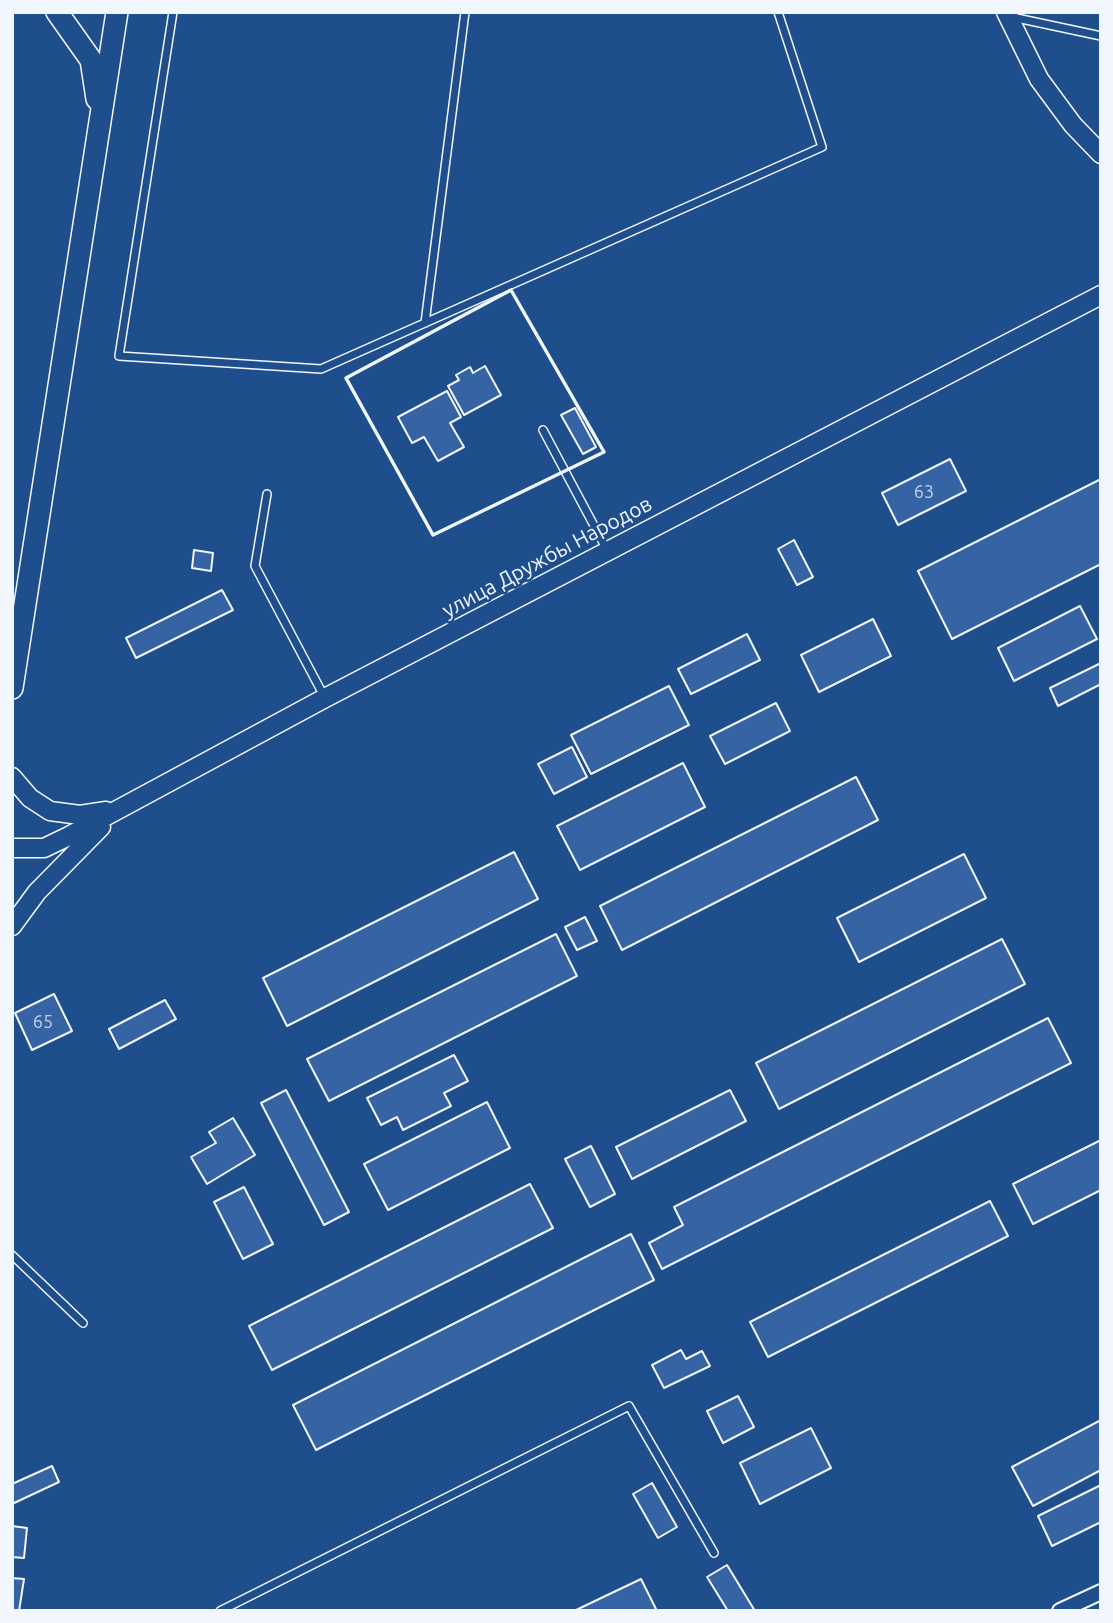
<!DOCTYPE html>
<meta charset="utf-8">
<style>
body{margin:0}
#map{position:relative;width:1113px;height:1623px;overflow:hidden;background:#1f4e8c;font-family:Ubuntu,sans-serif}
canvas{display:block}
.frame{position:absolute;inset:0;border:14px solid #f2f6ff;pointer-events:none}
</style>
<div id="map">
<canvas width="1113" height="1623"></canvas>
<div class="frame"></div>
</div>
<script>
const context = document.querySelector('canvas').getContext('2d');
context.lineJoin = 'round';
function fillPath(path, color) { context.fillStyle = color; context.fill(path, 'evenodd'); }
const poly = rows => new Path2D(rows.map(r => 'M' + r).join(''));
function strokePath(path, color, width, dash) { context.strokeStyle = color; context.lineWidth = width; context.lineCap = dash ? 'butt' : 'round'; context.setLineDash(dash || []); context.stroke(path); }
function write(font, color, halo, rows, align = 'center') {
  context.font = font + ' Ubuntu,sans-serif'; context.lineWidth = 5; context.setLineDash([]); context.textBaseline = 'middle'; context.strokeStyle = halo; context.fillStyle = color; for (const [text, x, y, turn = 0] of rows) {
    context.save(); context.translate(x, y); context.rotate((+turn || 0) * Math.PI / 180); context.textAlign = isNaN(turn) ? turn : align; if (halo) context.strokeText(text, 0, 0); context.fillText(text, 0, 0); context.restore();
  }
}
const building = poly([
 [485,366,501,395,464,415,448,386,459,380,456,375,470,367,473,373,485,366],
 [447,391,461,417,450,423,464,447,438,461,424,437,412,443,398,417,447,391],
 [575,408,596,447,583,454,561,415,575,408],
 [950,459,966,491,898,525,882,493,950,459],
 [1101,479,1101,564,952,639,918,571,1101,479],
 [794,540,813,577,797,585,778,549,794,540],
 [194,550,213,553,211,571,192,568,194,550],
 [222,590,233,610,136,658,126,638,222,590],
 [1080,606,1097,639,1014,681,998,648,1080,606],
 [873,619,891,656,819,692,801,655,873,619],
 [747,634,760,660,691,694,678,669,747,634],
 [1101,663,1101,684,1058,706,1050,688,1101,663],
 [669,686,689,725,591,774,571,735,669,686],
 [776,703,790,731,725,764,710,736,776,703],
 [572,747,587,777,554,794,538,764,572,747],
 [683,763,705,807,580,870,557,826,683,763],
 [856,777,878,820,622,950,600,906,856,777],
 [514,852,538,899,287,1026,263,978,514,852],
 [964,854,986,898,859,962,837,918,964,854],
 [585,917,597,941,577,950,565,927,585,917],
 [556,934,577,976,329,1101,307,1059,556,934],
 [1002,939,1025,984,779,1109,756,1063,1002,939],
 [54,994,72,1031,32,1050,15,1013,54,994],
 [165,1000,176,1019,119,1049,109,1029,165,1000],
 [1048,1018,1071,1063,662,1269,649,1243,683,1225,674,1207,1048,1018],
 [454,1055,468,1081,444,1093,451,1106,403,1130,397,1117,381,1125,367,1098,454,1055],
 [286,1090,349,1212,324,1225,261,1103,286,1090],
 [730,1090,746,1121,632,1179,616,1147,730,1090],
 [487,1102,510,1148,388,1210,364,1164,487,1102],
 [233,1118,255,1155,207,1184,191,1157,216,1143,209,1132,233,1118],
 [1101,1140,1101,1190,1033,1224,1013,1184,1101,1140],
 [591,1146,615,1194,590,1207,565,1159,591,1146],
 [530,1184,553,1228,272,1370,249,1326,530,1184],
 [244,1187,273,1244,243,1259,214,1202,244,1187],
 [990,1201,1008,1236,768,1357,750,1322,990,1201],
 [631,1234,654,1280,316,1450,293,1405,631,1234],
 [681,1350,686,1359,702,1351,710,1366,664,1388,652,1365,681,1350],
 [738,1396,754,1427,723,1443,707,1411,738,1396],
 [1101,1420,1101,1470,1033,1506,1012,1467,1101,1420],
 [811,1428,831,1468,760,1504,740,1463,811,1428],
 [52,1466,59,1482,12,1504,12,1484,52,1466],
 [652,1483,677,1527,658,1538,633,1494,652,1483],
 [1101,1485,1101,1522,1052,1546,1038,1516,1101,1485],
 [12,1526,27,1528,24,1558,12,1557,12,1526],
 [727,1565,755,1611,728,1611,707,1577,727,1565],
 [12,1578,24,1579,19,1611,12,1611,12,1578],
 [641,1579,657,1611,574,1611,641,1579]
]);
fillPath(building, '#3563a3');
strokePath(building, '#f2f6ff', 2);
const service = poly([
 [173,12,119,356,321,369,822,147,778,12],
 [1012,17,1101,36],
 [425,323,465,12],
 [543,430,607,550],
 [267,494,255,566,325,698],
 [12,1255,83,1323],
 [220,1611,629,1406,714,1553]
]);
const minor = poly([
 [1060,1611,1101,1592]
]);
const tertiary = poly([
 [1006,12,1039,79,1073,125,1101,154],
 [12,777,30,798,50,811,80,815,106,811],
 [12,848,44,848,69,836,325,698,1101,295],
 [12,926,37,892,101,827]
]);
const primary = poly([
 [57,12,91,60,97,99],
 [12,688,117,12]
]);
strokePath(service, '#f2f6ff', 10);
strokePath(minor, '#f2f6ff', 18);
strokePath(tertiary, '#f2f6ff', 21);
strokePath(primary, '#f2f6ff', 24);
strokePath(service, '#1f4e8c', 7);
strokePath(minor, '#1f4e8c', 14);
strokePath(tertiary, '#1f4e8c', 18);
strokePath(primary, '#1f4e8c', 21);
strokePath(poly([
 [511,290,604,452,433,535,346,378,511,290]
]), '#f2f6ff', 3.5);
write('18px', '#c3d1e8', null, [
 ["63",924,492],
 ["65",43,1022]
]);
write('21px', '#f2f6ff', '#1f4e8c', [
 ["улица Дружбы Народов",547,557,-28]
]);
</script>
